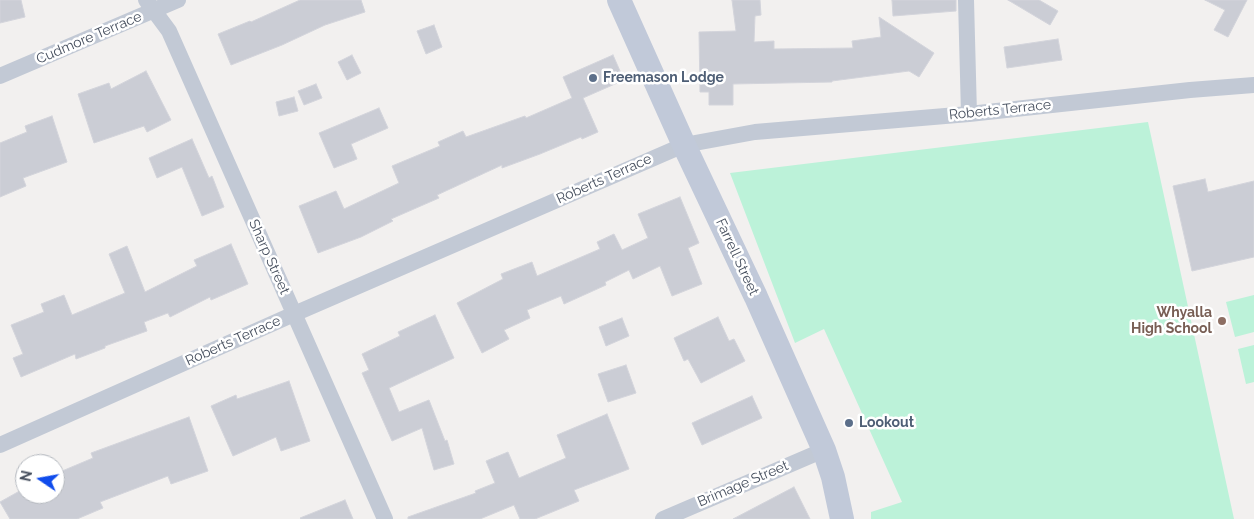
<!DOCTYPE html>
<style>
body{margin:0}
#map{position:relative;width:1254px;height:519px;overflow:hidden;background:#f2f0ef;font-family:Raleway,sans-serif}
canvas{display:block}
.north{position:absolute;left:15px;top:454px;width:50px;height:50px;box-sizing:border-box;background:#fff;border:1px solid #b5b9bf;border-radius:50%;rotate:282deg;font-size:14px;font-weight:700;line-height:20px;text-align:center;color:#464f5e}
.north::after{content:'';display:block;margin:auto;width:18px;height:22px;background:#104cec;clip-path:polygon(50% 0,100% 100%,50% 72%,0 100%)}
</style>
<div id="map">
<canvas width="1254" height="519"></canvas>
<div class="north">N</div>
</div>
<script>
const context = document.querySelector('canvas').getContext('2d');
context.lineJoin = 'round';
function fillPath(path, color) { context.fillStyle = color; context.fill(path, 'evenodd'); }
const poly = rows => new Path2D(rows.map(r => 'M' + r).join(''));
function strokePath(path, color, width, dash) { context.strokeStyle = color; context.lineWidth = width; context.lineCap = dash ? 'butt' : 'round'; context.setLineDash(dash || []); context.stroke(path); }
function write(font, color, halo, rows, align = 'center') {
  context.font = font + ' Raleway,sans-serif'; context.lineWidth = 5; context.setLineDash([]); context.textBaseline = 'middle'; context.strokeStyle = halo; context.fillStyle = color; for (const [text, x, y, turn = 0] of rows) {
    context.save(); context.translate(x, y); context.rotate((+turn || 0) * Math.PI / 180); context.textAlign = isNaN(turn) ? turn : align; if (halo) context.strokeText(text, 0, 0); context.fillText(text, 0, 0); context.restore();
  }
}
fillPath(poly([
 [1148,122,1234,519,871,519,871,512,902,502,824,329,795,343,730,173],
 [1254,295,1254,332,1235,337,1226,302],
 [1254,345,1254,382,1246,384,1238,349]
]), '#bcf2d9');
const building = poly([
 [0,0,21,0,25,17,0,23,0,0],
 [300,0,361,0,365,12,325,25,282,45,231,65,218,34,250,21,251,22,300,0],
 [732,0,760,0,761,15,755,16,754,42,774,41,774,49,853,48,852,41,881,37,879,17,934,53,919,77,909,71,832,81,832,82,733,84,733,105,709,105,709,92,700,92,699,32,736,31,732,0],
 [892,0,956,0,956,11,893,16,892,0],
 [1008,0,1039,0,1058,11,1050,25,1008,0],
 [1205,0,1247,0,1228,37,1214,30,1225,10,1205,0],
 [434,25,442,47,426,54,417,31,434,25],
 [1058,39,1062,60,1007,68,1004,47,1058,39],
 [352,55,361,73,347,80,338,62,352,55],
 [613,55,624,80,583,98,598,132,582,139,581,137,540,154,502,168,502,165,437,195,439,198,391,219,393,221,361,237,318,253,299,206,336,191,344,209,399,183,392,166,440,146,438,142,463,131,466,137,525,116,526,118,572,98,563,77,613,55],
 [146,71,171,120,147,132,144,126,94,143,78,94,109,83,111,89,146,71],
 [316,84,322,98,304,105,298,91,316,84],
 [294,97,298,111,279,116,276,102,294,97],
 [379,108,388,128,351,144,357,159,334,168,319,133,379,108],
 [52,116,67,162,23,178,26,186,0,197,0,143,27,132,25,126,52,116],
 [192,139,209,178,212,176,224,207,202,216,182,167,157,178,149,158,192,139],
 [1205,179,1208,192,1254,181,1254,257,1192,271,1173,186,1205,179],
 [680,197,699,243,688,248,702,284,672,296,660,266,633,279,629,270,605,282,606,285,564,304,561,296,527,310,530,318,504,330,509,339,482,353,457,303,503,279,501,274,532,262,537,276,600,249,597,242,614,234,622,250,648,238,638,214,680,197],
 [231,244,248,284,211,300,210,297,170,317,168,313,144,322,147,331,105,346,105,348,76,359,75,354,21,377,13,358,23,354,11,325,44,312,41,304,64,295,72,315,125,293,109,254,127,246,145,292,197,266,194,260,231,244],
 [435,315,454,358,389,388,399,412,429,400,445,441,447,440,454,464,434,470,422,428,392,441,362,373,369,370,362,354,400,336,398,332,435,315],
 [718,317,729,341,734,339,745,361,701,383,688,359,684,361,674,338,718,317],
 [622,318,629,336,606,346,599,327,622,318],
 [626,365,636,393,608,402,598,374,626,365],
 [289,381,310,441,281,451,276,437,233,456,211,406,236,395,237,399,289,381],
 [752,396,762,418,702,445,692,423,752,396],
 [607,414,629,469,574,490,579,501,535,519,520,519,514,505,480,519,408,519,408,517,476,493,475,491,495,483,486,461,508,452,519,478,566,458,557,435,607,414],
 [189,417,208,471,171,484,168,476,100,502,103,508,77,519,10,519,0,502,25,488,25,494,55,494,55,474,93,458,91,453,189,417],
 [794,487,810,519,733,519,794,487],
 [345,500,353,519,301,519,300,518,345,500]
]);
fillPath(building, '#cbcdd5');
strokePath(building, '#d3d4db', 1);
strokePath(poly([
 [146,0,169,31,385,519],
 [966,0,969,114],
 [0,76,178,0],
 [0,445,294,314,684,145,755,132,969,114,1190,90,1254,85],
 [663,519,824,450]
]), '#c2c9d5', 16);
strokePath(poly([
 [619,0,684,145,756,297,824,450,833,477,842,519]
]), '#c1c9d9', 24);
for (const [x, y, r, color] of [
 [593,78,5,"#5c6f8a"],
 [1222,321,5,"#8d6e63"],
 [849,423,5,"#5c6f8a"]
]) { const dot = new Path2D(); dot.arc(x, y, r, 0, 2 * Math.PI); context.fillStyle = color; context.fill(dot); strokePath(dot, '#fff', 2); }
write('14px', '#464f5e', '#fff', [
 ["Cudmore Terrace",89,38,-23],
 ["Roberts Terrace",1000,110,-6],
 ["Roberts Terrace",604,179,-24],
 ["Sharp Street",269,257,66],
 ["Farrell Street",737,257,65],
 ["Roberts Terrace",233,341,-24],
 ["Brimage Street",743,484,-23]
]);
write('bold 14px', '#4e5e75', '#fff', [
 ["Freemason Lodge",603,78],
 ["Lookout",859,423]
], 'left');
write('bold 14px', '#785e54', '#fff', [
 ["Whyalla",1212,313],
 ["High School",1212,329]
], 'right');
</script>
